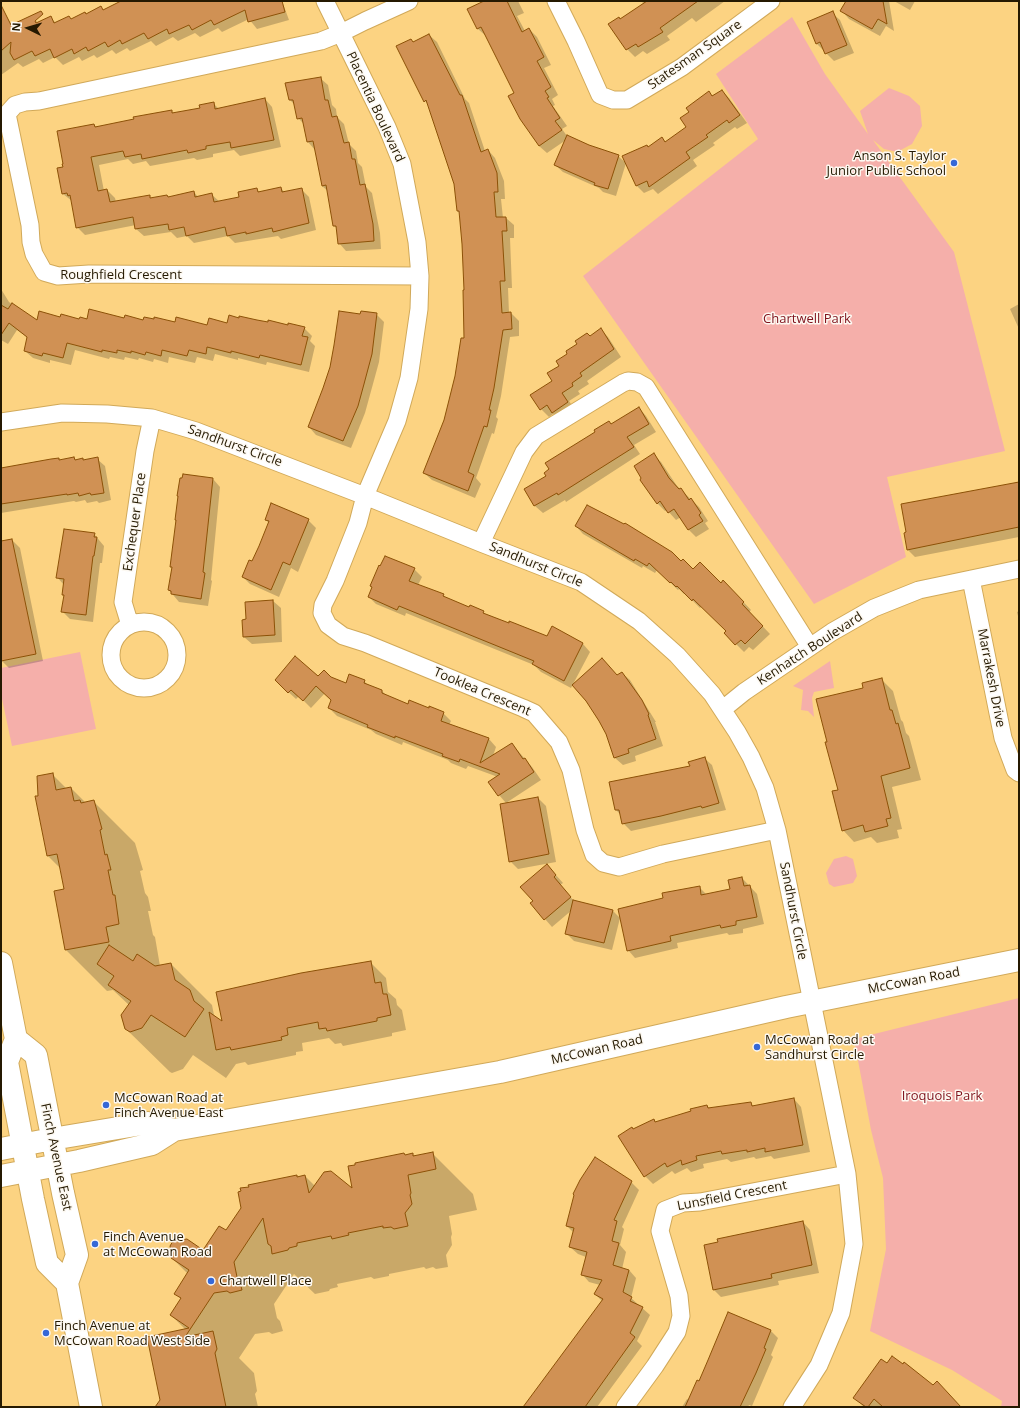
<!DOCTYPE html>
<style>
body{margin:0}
#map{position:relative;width:1020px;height:1408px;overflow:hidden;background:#fcd382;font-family:"Open Sans",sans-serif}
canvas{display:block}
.frame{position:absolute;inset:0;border:2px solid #251901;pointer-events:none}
.north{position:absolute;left:8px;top:8px;width:40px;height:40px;-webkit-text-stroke:3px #fdf9f2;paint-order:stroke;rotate:275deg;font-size:11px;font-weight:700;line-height:16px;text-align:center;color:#251901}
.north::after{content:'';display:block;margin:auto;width:14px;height:18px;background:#251901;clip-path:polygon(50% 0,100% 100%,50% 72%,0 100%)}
</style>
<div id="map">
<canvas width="1020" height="1408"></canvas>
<div class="frame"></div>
<div class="north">N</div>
</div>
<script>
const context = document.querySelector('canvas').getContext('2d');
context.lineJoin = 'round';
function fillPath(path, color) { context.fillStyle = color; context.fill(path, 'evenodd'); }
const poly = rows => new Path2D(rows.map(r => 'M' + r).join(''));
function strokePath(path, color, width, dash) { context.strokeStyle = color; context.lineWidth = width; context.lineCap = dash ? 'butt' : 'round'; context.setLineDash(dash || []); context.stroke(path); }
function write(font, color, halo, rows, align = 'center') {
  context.font = font + ' "Open Sans",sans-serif'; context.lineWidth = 3; context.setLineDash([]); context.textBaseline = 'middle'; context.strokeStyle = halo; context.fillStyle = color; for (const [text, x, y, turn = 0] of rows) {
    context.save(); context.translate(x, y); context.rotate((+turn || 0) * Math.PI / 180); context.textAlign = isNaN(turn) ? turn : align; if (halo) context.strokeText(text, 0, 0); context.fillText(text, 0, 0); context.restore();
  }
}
fillPath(poly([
 [792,17,825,74,868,134,860,111,889,88,909,96,920,106,922,126,912,144,897,152,884,149,873,140,954,252,1005,451,887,477,906,557,814,604,583,276,758,139,716,74],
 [80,652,96,729,12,746,1,694,1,668],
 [830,661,834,688,814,692,812,698,814,717,808,711,801,710,803,690,793,686],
 [846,856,853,859,857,876,853,883,834,887,829,884,826,873,834,859],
 [1019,998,1019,1407,1001,1407,1002,1401,952,1370,870,1331,886,1249,883,1178,871,1130,854,1039]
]), '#f5afaa');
fillPath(poly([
 [130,1,282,1,289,20,257,29,249,19,222,32,218,28,200,37,195,33,178,41,173,37,156,46,151,41,130,51,127,48,116,54,112,50,97,58,94,55,82,61,79,57,63,65,55,57,43,63,39,59,23,67,18,63,1,75,1,25,8,21,13,26,32,16,38,23,50,17,56,23,72,20,85,13,87,14,101,7,104,11],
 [486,1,518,1,524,13,517,16,525,31,529,29,537,37,551,65,544,68,558,95,552,99,555,105,553,106,567,126,562,129,567,136,589,146,618,156,626,163,616,196,603,192,599,188,563,172,555,165,566,140,547,153,539,146,521,118,516,94,486,36,478,29,469,10],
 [645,1,725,1,696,22,692,18,667,36,670,40,647,54,643,51,635,57,627,49,610,24,621,20,644,4,642,3],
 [847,1,889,1,894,31,886,26,880,36,849,19,842,11],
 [894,1,915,1,910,10],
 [832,13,840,20,854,53,834,61,817,44,808,23],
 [429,35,437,42,465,99,469,103,485,151,488,150,495,158,504,181,505,199,501,199,503,218,506,218,514,225,514,238,510,238,512,288,508,288,509,313,511,313,519,321,519,336,510,337,501,396,496,417,498,419,494,434,492,433,476,478,481,484,475,498,432,480,424,473,445,420,465,340,465,291,460,214,458,211,455,183,429,106,425,101,414,43],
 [320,78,328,85,332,105,336,109,337,117,344,124,349,144,356,151,358,163,362,167,366,187,372,193,380,233,381,249,346,251,339,243,338,229,334,226,329,192,322,186,315,150,308,142,305,125,298,118,295,105,290,100],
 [722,91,729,98,747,123,737,129,735,127,713,143,715,145,693,160,697,166,658,194,653,189,644,193,637,186,648,148,662,138,666,143,688,128,690,112,709,93,713,97],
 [265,99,272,107,281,147,240,156,234,150,213,154,213,157,197,160,194,158,150,166,146,161,133,164,128,159,99,165,104,191,107,190,115,198,116,202,149,196,152,199,167,196,169,198,194,192,198,197,211,194,220,202,240,198,256,189,260,193,281,188,285,193,301,189,309,197,316,230,281,239,278,236,235,243,228,236,194,243,187,236,177,238,171,232,144,236,136,229,136,225,85,235,77,227,72,201,63,194,58,169,64,168,94,125,97,128,171,111,174,114,201,109,213,103,219,109],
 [1,289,9,302,38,322,61,318,80,320,125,319,208,326,228,324,288,326,304,328,312,336,310,341,315,346,309,372,267,362,266,365,238,358,238,360,215,354,213,361,197,357,195,363,169,357,168,363,154,359,153,362,139,358,138,360,125,357,124,360,110,357,109,359,75,350,71,365,50,360,50,363,33,358,25,351,28,338,17,330,8,344,1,340],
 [1019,304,1019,329,1010,309],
 [376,314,384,322,379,362,365,413,351,448,316,435,309,427,361,315],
 [601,330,608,337,621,357,587,381,589,384,578,391,580,394,569,401,575,410,560,420,553,414,549,417,541,409,560,366,569,354],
 [639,408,646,416,656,432,634,445,640,454,566,502,565,500,543,513,535,506,525,489,548,476,609,422,612,425],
 [654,455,661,462,677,486,699,507,708,521,705,523,709,529,696,537,689,530,681,517,676,520,667,510,665,511,657,503],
 [74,458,76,461,84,461,97,459,105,466,111,500,99,503,97,501,87,503,85,500,76,502,74,501,1,513,1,469,59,459,60,461],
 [213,479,220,487,211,580,212,581,208,606,179,602,169,590],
 [1019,483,1019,537,915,557,908,550],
 [266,520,308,520,316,528,298,572,291,568,279,597,250,584,243,577,253,563,269,523],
 [576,526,681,562,693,570,731,589,751,610,749,612,770,634,753,650,749,647,744,652,725,633,727,631,702,606,700,608,685,593,684,594,679,589,678,590,657,570,655,573,643,566,642,568,583,534],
 [94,534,104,546,102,563,100,563,93,622,70,619,63,612,65,596,63,595,64,585,57,577],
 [12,540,20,548,43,661,9,668,2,661,1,658,1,542],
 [414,569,422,577,418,585,443,595,447,599,483,612,488,616,547,638,553,628,583,644,590,652,571,688,541,672,534,665,406,613,405,616,376,604,369,597,373,588,371,586],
 [273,601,281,608,282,642,252,644,244,637,247,620,246,603],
 [1019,611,1019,620,1017,612],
 [622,673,630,680,656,722,655,722,663,746,635,756,636,761,623,765,615,758,617,676],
 [318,678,330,678,346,684,364,681,369,686,382,691,387,696,408,705,443,713,451,721,449,725,489,739,496,747,493,756,512,744,532,767,541,780,506,803,499,795,498,777,468,766,466,769,451,763,448,760,403,742,402,745,376,734,371,730,337,716,329,708,332,700,325,693,311,708,299,696,296,699,284,688],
 [881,679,893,691,901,720,903,722,906,733,909,736,921,780,892,787,902,829,897,830,899,838,877,843,871,837,854,842,843,830,839,791,864,688],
 [704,758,712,765,726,810,631,831,623,823,621,815,616,810],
 [52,774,67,789,71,788,86,803,94,802,135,843,143,870,140,871,145,893,148,897,151,911,148,911,153,935,155,937,160,966,171,964,212,1005,214,1015,219,1020,224,1024,370,962,386,978,388,992,396,999,397,1005,402,1010,406,1030,392,1033,392,1036,343,1046,341,1043,335,1044,329,1038,302,1043,303,1051,296,1052,296,1055,248,1065,245,1062,236,1064,226,1078,193,1055,183,1069,172,1073,170,1072,124,1027,122,1015,129,1005,113,990,107,991,66,950,65,890,61,869,48,856,39,796],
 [538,798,546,806,556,862,518,869,510,861],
 [547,865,563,883,560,885,574,901,612,910,620,918,612,950,574,941,566,933,572,910,552,927,545,919,534,901],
 [742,878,757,894,764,924,743,929,743,933,729,935,727,933,677,943,678,948,635,958,628,950,664,899,699,887,707,895,731,890],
 [794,1099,801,1107,810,1152,774,1159,771,1156,756,1159,754,1157,731,1162,727,1159,703,1164,704,1168,691,1172,687,1168,675,1174,672,1171,653,1184,645,1176,619,1137,653,1120,656,1123,707,1106,710,1109,750,1103,754,1107],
 [432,1153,473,1194,477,1210,449,1216,452,1234,451,1237,452,1245,446,1255,448,1267,436,1269,433,1267,426,1269,424,1267,389,1274,389,1276,374,1279,371,1277,337,1284,338,1287,330,1289,329,1291,315,1294,294,1274,274,1304,277,1318,280,1321,283,1331,272,1334,269,1332,255,1334,239,1358,254,1373,257,1391,255,1394,258,1407,159,1407,161,1400,186,1330,171,1315,181,1299,176,1293,188,1274,172,1258,204,1251,226,1231,297,1177,298,1178,305,1176,315,1186,354,1190,405,1156,412,1154,415,1156],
 [631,1182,639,1190,622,1227,624,1229,620,1245,626,1252,622,1269,629,1270,636,1278,631,1298,650,1315,637,1341,642,1346,597,1407,524,1407,602,1301,595,1294,600,1285,589,1282,582,1274,586,1257,578,1254,570,1247,574,1233,567,1226],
 [803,1222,810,1230,819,1273,778,1281,779,1285,721,1297,714,1290],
 [771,1331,778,1338,771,1355,773,1357,752,1406,749,1405,748,1407,682,1407,687,1399,689,1400],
 [887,1364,960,1407,864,1407,854,1398]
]), '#0003');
const building = poly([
 [121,1,282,1,285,12,248,22,245,10,214,25,211,20,192,30,189,25,169,34,167,29,148,39,144,33,122,44,120,40,108,47,105,42,88,51,86,47,74,54,72,49,54,58,50,49,35,56,32,51,14,60,10,53,11,42,1,51,1,5,11,25,41,11,43,14,35,21,36,23,51,16,54,23,69,16,71,19,85,12,86,14,101,6,103,10,121,1],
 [484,1,507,1,522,32,529,28,544,57,537,61,551,87,545,91,549,97,547,98,560,118,555,121,562,130,539,146,520,119,508,96,514,93,481,27,477,29,467,9,484,1],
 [647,1,698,1,660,28,663,32,638,47,636,44,626,50,608,24,619,17,620,19,647,1],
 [846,1,883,1,887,24,878,19,872,29,840,11,846,1],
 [833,11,847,45,825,54,820,42,816,44,807,22,833,11],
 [429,34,460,95,462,95,481,152,488,149,497,173,498,192,494,192,496,217,506,217,507,231,502,231,505,281,500,281,502,313,511,312,512,329,503,330,494,388,489,410,491,410,487,427,484,426,468,472,474,475,468,491,423,473,444,420,455,376,461,338,464,338,463,290,464,290,462,244,459,211,457,211,454,184,426,100,424,102,396,46,411,39,413,42,429,34],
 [321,77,325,100,328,100,332,117,337,116,344,143,349,142,352,159,355,159,360,185,365,184,373,224,374,241,338,244,336,226,333,226,326,185,322,186,313,141,307,142,302,118,297,119,293,100,289,100,285,83,321,77],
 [722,90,740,115,729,123,727,120,706,135,708,137,686,152,690,158,649,187,647,181,636,186,622,156,647,145,648,147,662,137,665,142,686,127,680,118,689,112,686,108,709,91,712,96,722,90],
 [265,98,274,140,231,148,230,142,206,146,206,149,188,153,187,150,142,159,141,154,125,157,123,151,91,157,98,191,107,189,110,202,150,195,150,198,167,195,168,197,194,191,195,197,212,193,214,202,239,197,238,192,257,188,258,192,281,187,282,192,302,188,309,223,273,232,272,228,246,234,246,232,227,236,225,227,186,236,184,227,169,230,168,224,135,229,133,217,76,228,70,195,68,196,67,193,62,194,57,168,63,167,62,164,63,164,57,131,94,124,95,127,134,119,133,117,172,110,172,113,200,108,199,105,214,102,215,109,265,98],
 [567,135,589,145,619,155,608,189,594,185,595,183,554,165,567,135],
 [12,303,37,320,39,311,60,317,61,314,79,319,80,317,87,319,89,309,124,318,125,315,143,320,144,317,154,319,154,317,175,322,176,317,207,325,209,318,227,323,229,315,239,318,239,316,257,320,268,322,268,320,288,325,288,323,305,327,302,336,308,337,301,365,260,355,259,358,231,351,231,353,207,347,206,354,189,350,187,356,162,350,161,356,146,352,145,355,131,351,131,353,117,350,117,353,102,350,102,352,67,343,63,358,43,353,42,356,24,351,27,337,9,323,1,335,1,305,8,309,12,303],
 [339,311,360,314,361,311,377,313,372,354,364,384,358,406,343,441,308,427,323,388,330,367,334,345,339,311],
 [601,328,614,349,580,373,582,376,572,383,573,386,562,393,568,402,552,413,547,405,540,410,530,395,552,381,547,373,559,366,556,361,567,354,566,351,577,344,575,341,587,333,590,336,601,328],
 [639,407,649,424,627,437,634,447,558,495,557,493,534,506,524,489,546,476,544,473,549,469,545,463,595,432,594,430,609,421,611,424,639,407],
 [654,453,669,478,679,489,681,488,689,500,691,498,701,513,699,515,703,521,688,530,674,509,668,513,660,501,657,504,640,480,641,478,634,466,654,453],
 [74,457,75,460,83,458,83,460,98,457,104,493,91,495,90,493,79,496,78,493,67,495,67,494,1,504,1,468,51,459,59,458,59,460,74,457],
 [183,474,213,478,203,572,205,573,201,599,171,594,171,591,168,590,172,567,170,567,176,520,175,520,178,496,177,496,180,478,182,478,183,474],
 [1019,482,1019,527,907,550,904,533,906,532,901,504,1019,482],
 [271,503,309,519,290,565,283,562,271,590,242,577,249,560,252,561,259,546,269,521,265,520,271,503],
 [587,505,624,524,625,523,672,552,681,561,683,559,693,569,700,562,721,583,723,580,744,602,742,604,763,626,745,644,741,640,735,645,724,633,726,631,693,599,692,601,677,586,676,587,671,582,670,583,649,563,647,566,635,559,634,561,575,526,587,505],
 [64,529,95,533,94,537,97,537,94,556,93,556,86,615,61,612,64,595,62,595,64,579,56,578,64,529],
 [12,539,36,654,1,661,1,541,12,539],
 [385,556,415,568,409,581,444,594,443,596,469,607,470,605,484,611,483,613,509,623,509,621,547,636,552,626,583,643,564,681,532,664,534,661,399,606,397,610,368,597,372,587,370,586,379,565,380,566,385,556],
 [273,600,275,635,243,637,242,620,246,619,245,602,273,600],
 [295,656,318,676,324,670,331,677,346,683,349,674,365,680,364,683,382,690,382,693,408,704,409,700,429,708,429,706,444,712,441,721,489,738,480,763,512,743,523,759,525,758,534,772,498,796,488,782,500,774,460,759,459,762,442,756,443,754,395,736,395,738,367,727,368,725,328,708,331,700,316,686,303,701,291,690,288,693,275,680,295,656],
 [602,658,617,675,622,672,642,700,649,714,648,715,656,739,628,749,629,753,614,758,606,734,599,721,586,701,572,685,602,658],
 [882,678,890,710,892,710,896,724,898,723,910,768,881,776,891,818,886,819,888,826,865,832,863,825,842,831,832,791,838,790,825,742,827,742,816,699,863,688,862,683,882,678],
 [705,757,719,803,702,808,701,806,661,816,622,824,619,810,615,810,609,782,690,766,688,762,705,757],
 [53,773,56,790,71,787,74,801,80,800,81,803,94,800,102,829,100,830,105,855,107,854,111,870,108,870,113,895,115,895,119,924,106,927,109,942,65,950,54,891,64,889,57,854,47,856,35,796,38,796,37,776,53,773],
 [538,797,549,854,509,862,500,804,538,797],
 [547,864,556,875,554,877,571,897,544,920,530,903,533,901,520,887,547,864],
 [742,877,744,886,750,885,757,917,736,921,736,925,721,928,720,925,670,936,671,941,627,951,618,909,663,898,662,893,700,886,701,895,730,889,728,880,742,877],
 [573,900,613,910,604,943,565,934,573,900],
 [109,945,133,961,137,954,155,966,171,963,175,980,190,990,194,1001,204,1009,185,1037,151,1015,142,1028,130,1032,125,1029,121,1015,131,1001,108,985,114,976,97,964,109,945],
 [371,961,375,983,381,982,383,994,387,994,391,1015,377,1018,377,1021,327,1031,326,1028,319,1029,318,1022,287,1028,288,1035,281,1037,282,1040,231,1050,230,1047,216,1050,209,1012,222,1021,216,992,301,973,371,961],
 [794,1098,803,1145,765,1152,765,1148,747,1152,747,1150,722,1154,721,1151,696,1156,697,1160,682,1165,681,1160,667,1167,665,1163,644,1177,618,1136,632,1127,633,1129,654,1119,655,1122,691,1111,690,1109,707,1105,708,1108,751,1102,752,1106,794,1098],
 [433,1152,436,1169,408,1175,411,1193,410,1195,412,1204,405,1213,408,1226,394,1229,391,1227,383,1228,383,1226,348,1233,349,1235,332,1239,331,1236,297,1243,297,1246,289,1248,288,1250,272,1254,271,1246,268,1244,263,1218,234,1262,237,1277,239,1279,242,1290,230,1293,227,1291,214,1293,185,1337,213,1331,217,1349,215,1353,226,1407,155,1407,160,1400,147,1337,189,1328,170,1315,181,1298,174,1294,189,1270,171,1258,172,1256,170,1246,173,1241,187,1239,203,1250,219,1226,226,1230,241,1208,238,1192,241,1191,240,1188,249,1187,248,1185,297,1175,297,1177,305,1175,309,1193,324,1172,331,1171,352,1188,348,1166,355,1165,355,1163,404,1153,405,1155,413,1153,413,1156,433,1152],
 [595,1157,632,1181,614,1220,617,1221,612,1241,619,1243,613,1265,629,1270,623,1292,632,1297,630,1301,643,1307,630,1333,635,1337,585,1407,523,1407,603,1299,594,1294,602,1280,581,1275,587,1252,569,1247,574,1228,566,1226,574,1195,573,1194,580,1180,595,1157],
 [803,1221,812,1265,771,1274,772,1278,713,1290,704,1245,718,1242,717,1239,803,1221],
 [728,1312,771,1330,764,1348,766,1349,756,1373,740,1407,685,1407,697,1380,699,1381,708,1360,728,1312],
 [892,1356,903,1364,904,1362,933,1385,937,1381,961,1407,883,1407,874,1399,868,1407,866,1407,853,1398,881,1359,887,1363,892,1356]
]);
fillPath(building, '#d09154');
strokePath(building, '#8c5107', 1);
const minor = poly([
 [325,1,387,127,402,164,417,242,420,276,419,309,409,378,397,421,365,496,358,523,335,581,323,605,322,613,328,625,343,636,365,643,523,708,534,713,559,742,571,770,585,830,594,855,603,863,619,867,663,854,777,830],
 [409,1,365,21,341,33,321,41,39,101,25,102,15,105,7,114,30,225,31,242,34,254,44,272,58,276,89,274,420,276],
 [556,1,576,41,600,95,613,100,627,100,682,67,771,1],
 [1,422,62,413,107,414,152,418,196,431,365,496,481,543,581,582,639,621,677,655,712,694,737,732,751,757,765,788,777,830,847,1174,854,1244,841,1313,819,1365,792,1407],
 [481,543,524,452,536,436,623,383,628,381,637,382,646,387,810,647],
 [971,579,1003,738,1015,770,1019,773],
 '111 655a33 33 0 1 1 66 0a33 33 0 1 1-66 0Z',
 [130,625,123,602,145,451,152,418],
 [723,709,744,692,832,632,874,608,919,590,1019,569],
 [625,1407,655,1366,677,1332,681,1316,679,1296,660,1231,665,1210,683,1203,700,1202,847,1174]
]);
const major = poly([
 [1,963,16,1039,7,1062,33,1199,47,1263,67,1283],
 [16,1039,36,1055,63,1193,77,1255,67,1283,91,1407],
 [1,1149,52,1139,148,1123,174,1130],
 [1,1176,79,1161,152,1144,174,1130,500,1072,786,1007,1019,960]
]);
strokePath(minor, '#d1a959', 19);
strokePath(major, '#d1a959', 24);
strokePath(minor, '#fff', 17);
strokePath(major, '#fff', 22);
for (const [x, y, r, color] of [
 [954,163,4,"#3568d7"],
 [757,1047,4,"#3568d7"],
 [106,1105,4,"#3568d7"],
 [95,1244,4,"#3568d7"],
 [211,1281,4,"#3568d7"],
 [46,1333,4,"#3568d7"]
]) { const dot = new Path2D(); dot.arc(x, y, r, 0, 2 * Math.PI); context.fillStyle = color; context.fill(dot); strokePath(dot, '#fdf9f2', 1.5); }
write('13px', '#251901', '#fdf9f2', [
 ["Statesman Square",695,55,-35],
 ["Placentia Boulevard",375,107,65],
 ["Roughfield Crescent",121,275],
 ["Sandhurst Circle",235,446,20],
 ["Exchequer Place",135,522,-82],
 ["Sandhurst Circle",536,565,22],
 ["Kenhatch Boulevard",810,649,-33],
 ["Marrakesh Drive",991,678,79],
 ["Tooklea Crescent",482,692,23],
 ["Sandhurst Circle",793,911,79],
 ["McCowan Road",914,981,-11],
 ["McCowan Road",597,1050,-13],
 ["Finch Avenue East",56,1157,78],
 ["Lunsfield Crescent",732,1196,-11]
]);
write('13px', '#251901', '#fdf9f2', [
 ["Anson S. Taylor",946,156,"right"],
 ["Junior Public School",946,171,"right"],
 ["McCowan Road at",765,1040],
 ["Sandhurst Circle",765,1055],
 ["McCowan Road at",114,1098],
 ["Finch Avenue East",114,1113],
 ["Finch Avenue",103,1237],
 ["at McCowan Road",103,1252],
 ["Chartwell Place",219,1281],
 ["Finch Avenue at",54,1326],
 ["McCowan Road West Side",54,1341]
], 'left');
write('13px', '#7f121c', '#fdf9f2', [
 ["Chartwell Park",807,319],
 ["Iroquois Park",942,1096]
]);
</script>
